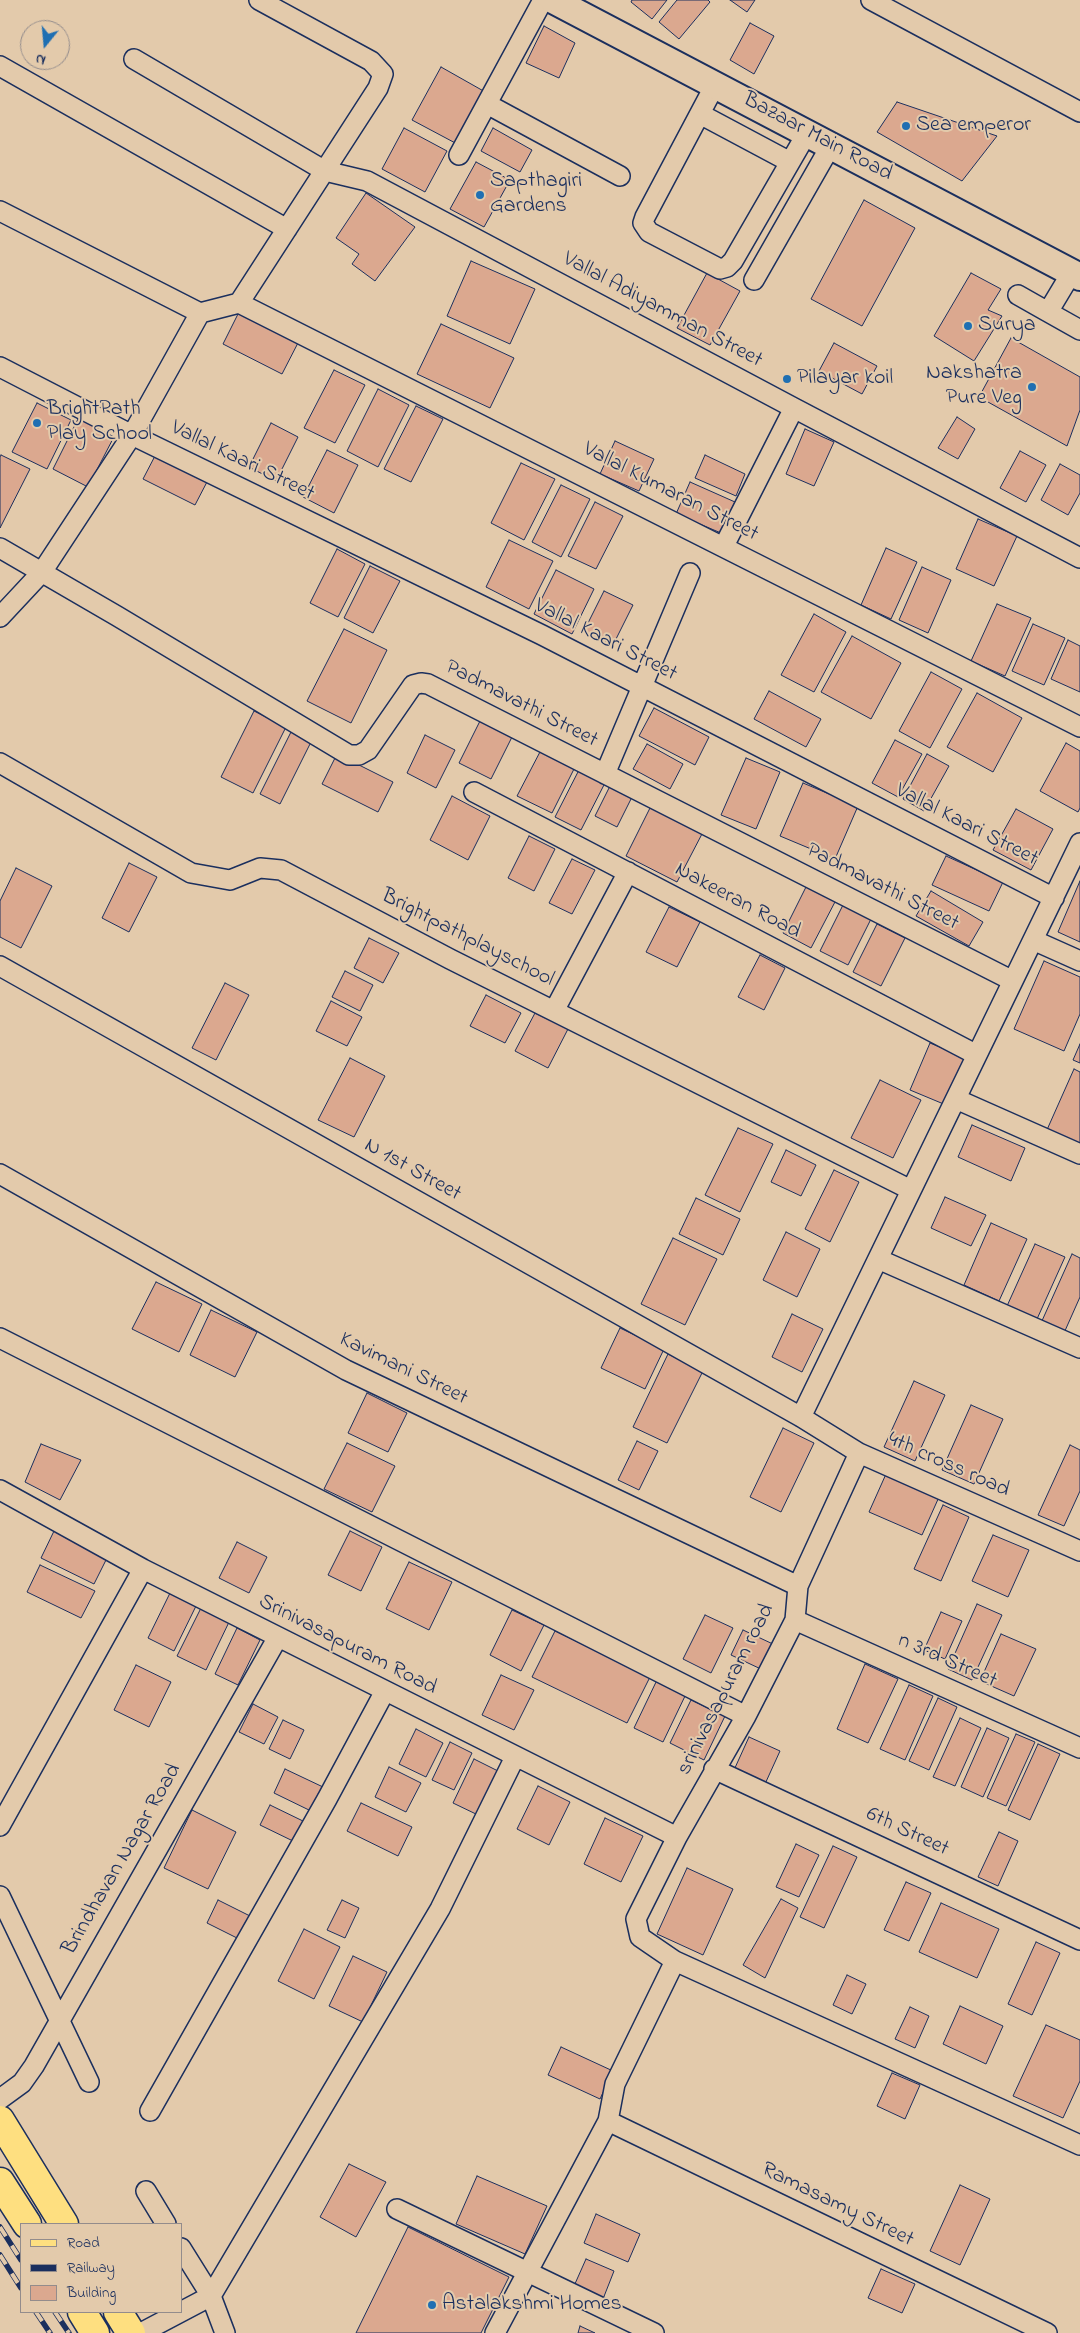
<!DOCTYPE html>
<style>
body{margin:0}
#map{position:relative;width:1080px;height:2333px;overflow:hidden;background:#e3caab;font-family:"Indie Flower",sans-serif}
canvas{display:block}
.legend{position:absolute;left:20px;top:2223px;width:162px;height:90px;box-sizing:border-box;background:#e3caab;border:1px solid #938c8c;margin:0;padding:6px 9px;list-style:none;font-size:15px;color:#1b2f5e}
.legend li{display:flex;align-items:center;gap:10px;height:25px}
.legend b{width:25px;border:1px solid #938c8c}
.north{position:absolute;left:20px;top:20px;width:50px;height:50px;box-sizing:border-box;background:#e3caab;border:1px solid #938c8c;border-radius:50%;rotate:197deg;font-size:14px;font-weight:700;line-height:20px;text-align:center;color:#1b2f5e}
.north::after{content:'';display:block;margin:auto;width:18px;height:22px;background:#1f6fb2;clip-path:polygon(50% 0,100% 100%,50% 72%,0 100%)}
</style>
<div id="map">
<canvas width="1080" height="2333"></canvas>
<ul class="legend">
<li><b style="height:6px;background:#fedf80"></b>Road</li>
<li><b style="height:6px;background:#1b2f5e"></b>Railway</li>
<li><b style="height:14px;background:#dba88f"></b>Building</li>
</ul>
<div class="north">N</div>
</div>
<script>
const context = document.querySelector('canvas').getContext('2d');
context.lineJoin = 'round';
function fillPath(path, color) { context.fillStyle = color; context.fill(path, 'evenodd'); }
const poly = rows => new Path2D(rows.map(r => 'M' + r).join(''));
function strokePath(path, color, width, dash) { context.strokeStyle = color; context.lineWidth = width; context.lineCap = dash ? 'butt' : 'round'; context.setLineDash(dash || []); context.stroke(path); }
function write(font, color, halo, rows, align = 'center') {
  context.font = font + ' "Indie Flower",sans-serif'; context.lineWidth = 4; context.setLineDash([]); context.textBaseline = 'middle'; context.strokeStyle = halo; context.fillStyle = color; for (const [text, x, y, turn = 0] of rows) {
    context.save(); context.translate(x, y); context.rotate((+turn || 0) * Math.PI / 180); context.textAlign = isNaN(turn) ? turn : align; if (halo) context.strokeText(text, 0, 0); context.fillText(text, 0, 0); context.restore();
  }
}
const building = poly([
 [632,0,667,0,652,19,631,2,632,0],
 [677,0,708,0,710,2,679,39,659,22,677,0],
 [730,0,755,0,747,12,730,0],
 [750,23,774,36,754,74,730,60,750,23],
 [544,26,575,43,559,78,526,63,544,26],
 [441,67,487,93,459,145,412,120,441,67],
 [897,102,997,136,962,181,877,132,897,102],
 [404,128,447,151,425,192,382,169,404,128],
 [493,128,532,150,520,172,481,151,493,128],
 [476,162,510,180,484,227,450,209,476,162],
 [366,193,415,227,375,281,352,264,359,254,336,238,366,193],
 [864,200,915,228,862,326,811,299,864,200],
 [471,261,535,289,510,344,447,316,471,261],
 [707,273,740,291,710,345,677,328,707,273],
 [971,273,1001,289,988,310,1002,316,974,361,934,336,971,273],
 [240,310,300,339,282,374,223,344,240,310],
 [441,324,514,358,490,408,417,374,441,324],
 [1011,338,1080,377,1080,410,1067,446,979,397,1011,338],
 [834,343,877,366,862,394,819,371,834,343],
 [334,370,365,385,335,443,304,428,334,370],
 [378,389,409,405,378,467,347,451,378,389],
 [37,403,71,420,47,469,12,452,37,403],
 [416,406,443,419,411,482,384,469,416,406],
 [82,411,118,429,88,487,53,469,82,411],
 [957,417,975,429,958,459,938,448,957,417],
 [271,423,298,437,276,481,249,467,271,423],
 [805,429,834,442,814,486,786,474,805,429],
 [615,441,654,459,639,491,600,474,615,441],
 [327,450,358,465,334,513,303,497,327,450],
 [1020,451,1046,465,1026,502,1000,488,1020,451],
 [156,454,208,480,195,505,143,479,156,454],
 [1,455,30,469,0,528,0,457,1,455],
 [705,455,745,474,736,496,695,478,705,455],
 [521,463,555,479,524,540,491,523,521,463],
 [1060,464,1080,475,1080,493,1068,515,1041,500,1060,464],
 [690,482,735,502,721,533,676,514,690,482],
 [561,485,590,499,561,557,532,542,561,485],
 [595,502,623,516,596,569,568,556,595,502],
 [978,519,1017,536,994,586,956,569,978,519],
 [509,540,553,561,529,609,486,587,509,540],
 [886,548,917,562,891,619,861,605,886,548],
 [337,549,365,564,338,617,310,603,337,549],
 [370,566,400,581,373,633,344,618,370,566],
 [922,567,951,580,928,633,899,620,922,567],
 [556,570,594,589,572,634,534,614,556,570],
 [604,591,633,605,613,645,584,631,604,591],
 [997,604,1031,618,1005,676,971,661,997,604],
 [814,614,846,632,814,692,781,675,814,614],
 [1033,624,1065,638,1044,685,1012,671,1033,624],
 [344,629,387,650,351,723,307,701,344,629],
 [852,636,901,663,871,719,821,692,852,636],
 [1068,640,1080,646,1080,692,1051,679,1068,640],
 [931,672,962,689,930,748,899,731,931,672],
 [769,691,821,719,806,747,754,719,769,691],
 [977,693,1022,718,993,772,947,747,977,693],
 [654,708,709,737,695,765,639,736,654,708],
 [254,711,286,727,253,793,221,777,254,711],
 [482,717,514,733,491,779,459,763,482,717],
 [292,730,312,740,280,804,260,794,292,730],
 [425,735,455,750,436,788,407,773,425,735],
 [895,740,922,754,898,797,872,783,895,740],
 [1066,743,1080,751,1080,808,1078,812,1040,791,1066,743],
 [647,744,683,764,670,789,633,769,647,744],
 [541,750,575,767,552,813,517,796,541,750],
 [337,754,393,782,378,812,322,784,337,754],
 [927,754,949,766,924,811,903,799,927,754],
 [746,758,780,772,756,829,721,815,746,758],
 [581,766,607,779,581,830,555,817,581,766],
 [803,783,858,806,835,859,780,836,803,783],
 [611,784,633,795,617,827,595,816,611,784],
 [452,796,490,816,468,860,430,840,452,796],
 [651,806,703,832,677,882,626,856,651,806],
 [1016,809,1053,829,1031,870,993,850,1016,809],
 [529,836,555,849,534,891,508,878,529,836],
 [946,856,1003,882,989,911,932,885,946,856],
 [572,859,595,870,572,914,549,903,572,859],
 [129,863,157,877,129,932,102,918,129,863],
 [16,868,52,886,21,948,0,937,0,901,16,868],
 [1080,881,1080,942,1058,932,1080,881],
 [807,885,836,900,811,948,783,933,807,885],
 [931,891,983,922,969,946,916,916,931,891],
 [843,905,871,919,848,965,820,951,843,905],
 [669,907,700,922,677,967,646,952,669,907],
 [877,924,905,938,881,986,853,972,877,924],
 [369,938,399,953,383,983,354,968,369,938],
 [760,955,785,968,764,1010,738,997,760,955],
 [1044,961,1080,977,1080,1014,1064,1051,1014,1029,1044,961],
 [345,971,373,985,360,1011,332,997,345,971],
 [225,983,249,995,216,1060,192,1048,225,983],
 [486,995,521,1013,505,1043,470,1026,486,995],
 [331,1001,362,1017,347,1046,316,1031,331,1001],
 [535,1013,568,1029,548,1068,515,1051,535,1013],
 [930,1043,966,1058,946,1105,910,1090,930,1043],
 [1080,1044,1080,1063,1073,1060,1080,1044],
 [350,1058,385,1076,354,1137,318,1120,350,1058],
 [1074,1069,1080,1072,1080,1146,1046,1132,1074,1069],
 [880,1080,921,1100,893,1158,851,1138,880,1080],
 [972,1125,1025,1148,1011,1181,958,1157,972,1125],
 [738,1128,773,1144,740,1212,705,1195,738,1128],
 [786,1150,816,1165,801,1196,771,1182,786,1150],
 [834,1170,859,1182,830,1242,805,1229,834,1170],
 [945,1197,986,1215,971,1246,931,1228,945,1197],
 [696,1198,740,1219,723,1255,679,1234,696,1198],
 [991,1223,1027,1239,999,1301,964,1285,991,1223],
 [786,1232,820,1249,797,1297,763,1280,786,1232],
 [673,1238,717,1259,685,1325,641,1304,673,1238],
 [1035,1244,1065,1257,1037,1319,1007,1306,1035,1244],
 [1072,1254,1080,1258,1080,1297,1064,1333,1041,1323,1072,1254],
 [156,1282,202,1304,179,1352,132,1329,156,1282],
 [211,1310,257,1332,235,1377,190,1355,211,1310],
 [792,1314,823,1329,802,1372,772,1357,792,1314],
 [620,1328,664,1349,645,1389,601,1368,620,1328],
 [668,1354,703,1371,667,1443,633,1427,668,1354],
 [914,1381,945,1395,915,1461,884,1447,914,1381],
 [367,1393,407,1413,388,1452,348,1433,367,1393],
 [971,1405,1003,1419,974,1484,942,1470,971,1405],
 [783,1428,814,1443,781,1512,750,1497,783,1428],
 [637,1441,658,1451,639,1490,618,1480,637,1441],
 [347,1443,395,1466,372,1512,324,1489,347,1443],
 [41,1444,81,1460,60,1500,25,1482,41,1444],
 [1070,1445,1080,1450,1080,1491,1064,1526,1038,1515,1070,1445],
 [886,1474,939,1497,922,1535,869,1512,886,1474],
 [943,1505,969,1517,941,1581,914,1569,943,1505],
 [55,1529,109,1554,94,1584,41,1558,55,1529],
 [350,1531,382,1547,361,1591,328,1575,350,1531],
 [993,1535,1029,1550,1008,1597,972,1581,993,1535],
 [237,1542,267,1557,249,1593,219,1578,237,1542],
 [409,1562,452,1582,429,1630,386,1609,409,1562],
 [40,1565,95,1591,81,1618,27,1592,40,1565],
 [170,1593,196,1606,174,1651,148,1638,170,1593],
 [977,1604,1002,1615,972,1680,948,1669,977,1604],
 [202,1606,230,1620,206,1670,177,1656,202,1606],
 [512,1610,544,1625,521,1671,490,1655,512,1610],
 [941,1612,962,1621,945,1659,924,1650,941,1612],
 [705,1615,733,1628,711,1673,683,1659,705,1615],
 [237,1628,260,1640,238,1685,215,1674,237,1628],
 [743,1630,775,1645,763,1670,731,1655,743,1630],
 [555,1631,650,1677,627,1723,532,1677,555,1631],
 [1001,1634,1036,1649,1014,1696,980,1681,1001,1634],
 [865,1664,898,1679,868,1743,837,1729,865,1664],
 [136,1665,171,1682,149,1727,114,1710,136,1665],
 [501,1675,534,1690,514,1730,482,1715,501,1675],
 [657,1680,686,1694,663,1742,634,1728,657,1680],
 [909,1685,933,1696,905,1760,880,1749,909,1685],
 [938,1698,957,1707,929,1770,909,1761,938,1698],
 [691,1700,725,1716,704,1760,670,1743,691,1700],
 [253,1704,278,1717,264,1744,239,1732,253,1704],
 [960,1718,981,1728,955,1786,933,1777,960,1718],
 [283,1720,304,1730,290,1759,269,1749,283,1720],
 [987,1728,1009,1738,983,1797,961,1787,987,1728],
 [416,1729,443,1743,426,1777,399,1764,416,1729],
 [1016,1734,1035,1742,1006,1806,987,1798,1016,1734],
 [749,1737,780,1751,765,1784,734,1770,749,1737],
 [450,1742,472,1753,454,1790,432,1780,450,1742],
 [1038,1744,1060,1754,1030,1820,1008,1810,1038,1744],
 [474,1759,500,1772,478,1815,453,1803,474,1759],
 [389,1767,421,1783,406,1812,375,1797,389,1767],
 [285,1769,323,1787,311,1811,274,1793,285,1769],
 [538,1786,570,1802,549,1845,517,1829,538,1786],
 [361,1803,412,1827,398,1856,347,1831,361,1803],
 [270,1805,305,1822,295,1842,260,1825,270,1805],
 [192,1810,236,1832,208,1889,164,1868,192,1810],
 [605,1818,643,1836,621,1882,584,1864,605,1818],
 [999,1832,1018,1841,998,1886,978,1877,999,1832],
 [796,1844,819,1855,799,1897,776,1887,796,1844],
 [833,1846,857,1857,824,1928,800,1917,833,1846],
 [687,1868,733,1889,703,1955,657,1934,687,1868],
 [906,1882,931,1893,909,1941,884,1930,906,1882],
 [781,1899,798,1908,765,1978,743,1965,781,1899],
 [218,1900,254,1918,243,1941,207,1923,218,1900],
 [342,1900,359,1908,345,1938,327,1930,342,1900],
 [941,1903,999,1929,977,1978,919,1952,941,1903],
 [304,1929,340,1947,314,1999,278,1981,304,1929],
 [1036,1942,1060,1953,1032,2015,1008,2004,1036,1942],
 [353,1956,387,1972,363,2022,329,2006,353,1956],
 [847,1975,866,1984,852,2014,833,2005,847,1975],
 [960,2006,1003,2026,986,2064,943,2044,960,2006],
 [910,2007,929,2016,915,2048,895,2039,910,2007],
 [1046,2025,1080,2040,1080,2081,1063,2118,1013,2096,1046,2025],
 [561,2047,613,2071,600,2099,548,2075,561,2047],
 [892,2073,920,2085,905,2119,877,2106,892,2073],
 [349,2164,386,2182,356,2237,320,2217,349,2164],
 [477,2176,547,2206,525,2254,456,2224,477,2176],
 [960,2185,990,2199,960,2265,930,2251,960,2185],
 [596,2214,640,2234,628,2262,584,2243,596,2214],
 [408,2227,509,2277,481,2333,356,2333,408,2227],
 [586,2259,614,2271,603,2299,574,2286,586,2259],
 [881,2269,915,2284,902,2313,868,2298,881,2269],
 [580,2326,595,2333,578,2333,580,2326]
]);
fillPath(building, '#dba88f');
strokePath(building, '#1b2f5e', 1);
const street = poly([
 [871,0,1080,112],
 [134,59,325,171,367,181,794,408,1080,558],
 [0,66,287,229],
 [715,85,645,217,643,223,649,232,720,269,727,267,733,261,807,133],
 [487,104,620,176],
 [700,114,790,162],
 [459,155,543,0],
 [0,211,200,313],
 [754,280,830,147],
 [1018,295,1048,312,1072,272],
 [239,303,1080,727],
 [1048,312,1080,330],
 [0,367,132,435,542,635,1054,898],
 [724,546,794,408],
 [0,548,117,616,349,755,359,755,368,750,413,685,421,683,428,684,1013,981],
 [0,617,42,572,132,435,200,313,239,303,378,88,383,74,371,61,259,0],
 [0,763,191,873,230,880,260,868,281,870,450,959,911,1190],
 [605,774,690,573],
 [474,792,977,1055],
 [1033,940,1080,961],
 [0,966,801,1417,859,1453,1080,1551],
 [554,1011,628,872],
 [956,1099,1080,1154],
 [0,1174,346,1370,798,1586],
 [878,1259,1080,1348],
 [0,1338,746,1716],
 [801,1417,1080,843],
 [859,1453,798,1586,795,1620,746,1716,677,1837,636,1919,640,1937,675,1961,1080,2145],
 [0,1490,143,1569,677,1837],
 [795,1620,1080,1748],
 [714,1769,1080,1940],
 [0,1826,143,1569],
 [0,1896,89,2082],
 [0,2099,22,2083,34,2066,278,1637],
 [150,2111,327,1799,385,1691],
 [608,2121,1047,2333],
 [146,2191,166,2224],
 [397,2209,654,2333],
 [181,2248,211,2296,225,2333],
 [141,2333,211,2296,440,1909,515,1757],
 [495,2333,608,2121,615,2084,675,1961]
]);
const secondary = poly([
 [553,0,1080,277]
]);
const primary = poly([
 [0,2120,64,2224],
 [0,2182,27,2224],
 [82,2312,95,2333],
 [118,2312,131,2333]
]);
strokePath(street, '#1b2f5e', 22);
strokePath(secondary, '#1b2f5e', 30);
strokePath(primary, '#1b2f5e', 31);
strokePath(street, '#e3caab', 19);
strokePath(secondary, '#e3caab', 26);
strokePath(primary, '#fedf80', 28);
const rail = poly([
 [0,2227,21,2260],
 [0,2255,21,2288],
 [36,2312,50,2333],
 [55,2312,69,2333]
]);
strokePath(rail, '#1b2f5e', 5.5);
strokePath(rail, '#e3caab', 4, [11]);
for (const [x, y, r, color] of [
 [906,126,5,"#1f6fb2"],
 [480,195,5,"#1f6fb2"],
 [968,326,5,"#1f6fb2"],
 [787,379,5,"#1f6fb2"],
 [1032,387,5,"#1f6fb2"],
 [37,423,5,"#1f6fb2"],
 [432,2305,5,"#1f6fb2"]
]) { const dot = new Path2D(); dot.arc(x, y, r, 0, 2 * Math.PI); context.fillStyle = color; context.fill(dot); strokePath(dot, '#e3caab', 2); }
write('22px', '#1b2f5e', '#e3caab', [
 ["Sea emperor",916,126],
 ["Sapthagiri",490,182],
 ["Gardens",490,207],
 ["Surya",978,326],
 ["Nakshatra",1022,374,"right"],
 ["Pure Veg",1022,399,"right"],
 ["Pilayar koil",797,379],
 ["BrightPath",47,410],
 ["Play School",47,435],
 ["Astalakshmi Homes",442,2305]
], 'left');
write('22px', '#1b2f5e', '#e3caab', [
 ["Bazaar Main Road",817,138,28],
 ["Vallal Adiyamman Street",662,311,28],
 ["Vallal Kaari Street",242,462,26],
 ["Vallal Kumaran Street",670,493,27],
 ["Vallal Kaari Street",605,641,27],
 ["Padmavathi Street",521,705,27],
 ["Vallal Kaari Street",966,826,27],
 ["Padmavathi Street",882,888,27],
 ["Nakeeran Road",737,902,28],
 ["Brightpathplayschool",467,939,27],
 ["N 1st Street",412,1171,29],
 ["Kavimani Street",403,1370,26],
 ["4th cross road",948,1466,24],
 ["Srinivasapuram Road",347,1646,27],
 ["n 3rd Street",947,1662,24],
 ["srinivasapuram road",727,1690,-63],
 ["6th Street",907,1833,25],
 ["Brindhavan Nagar Road",123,1860,-60],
 ["Ramasamy Street",837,2206,26]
]);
</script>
